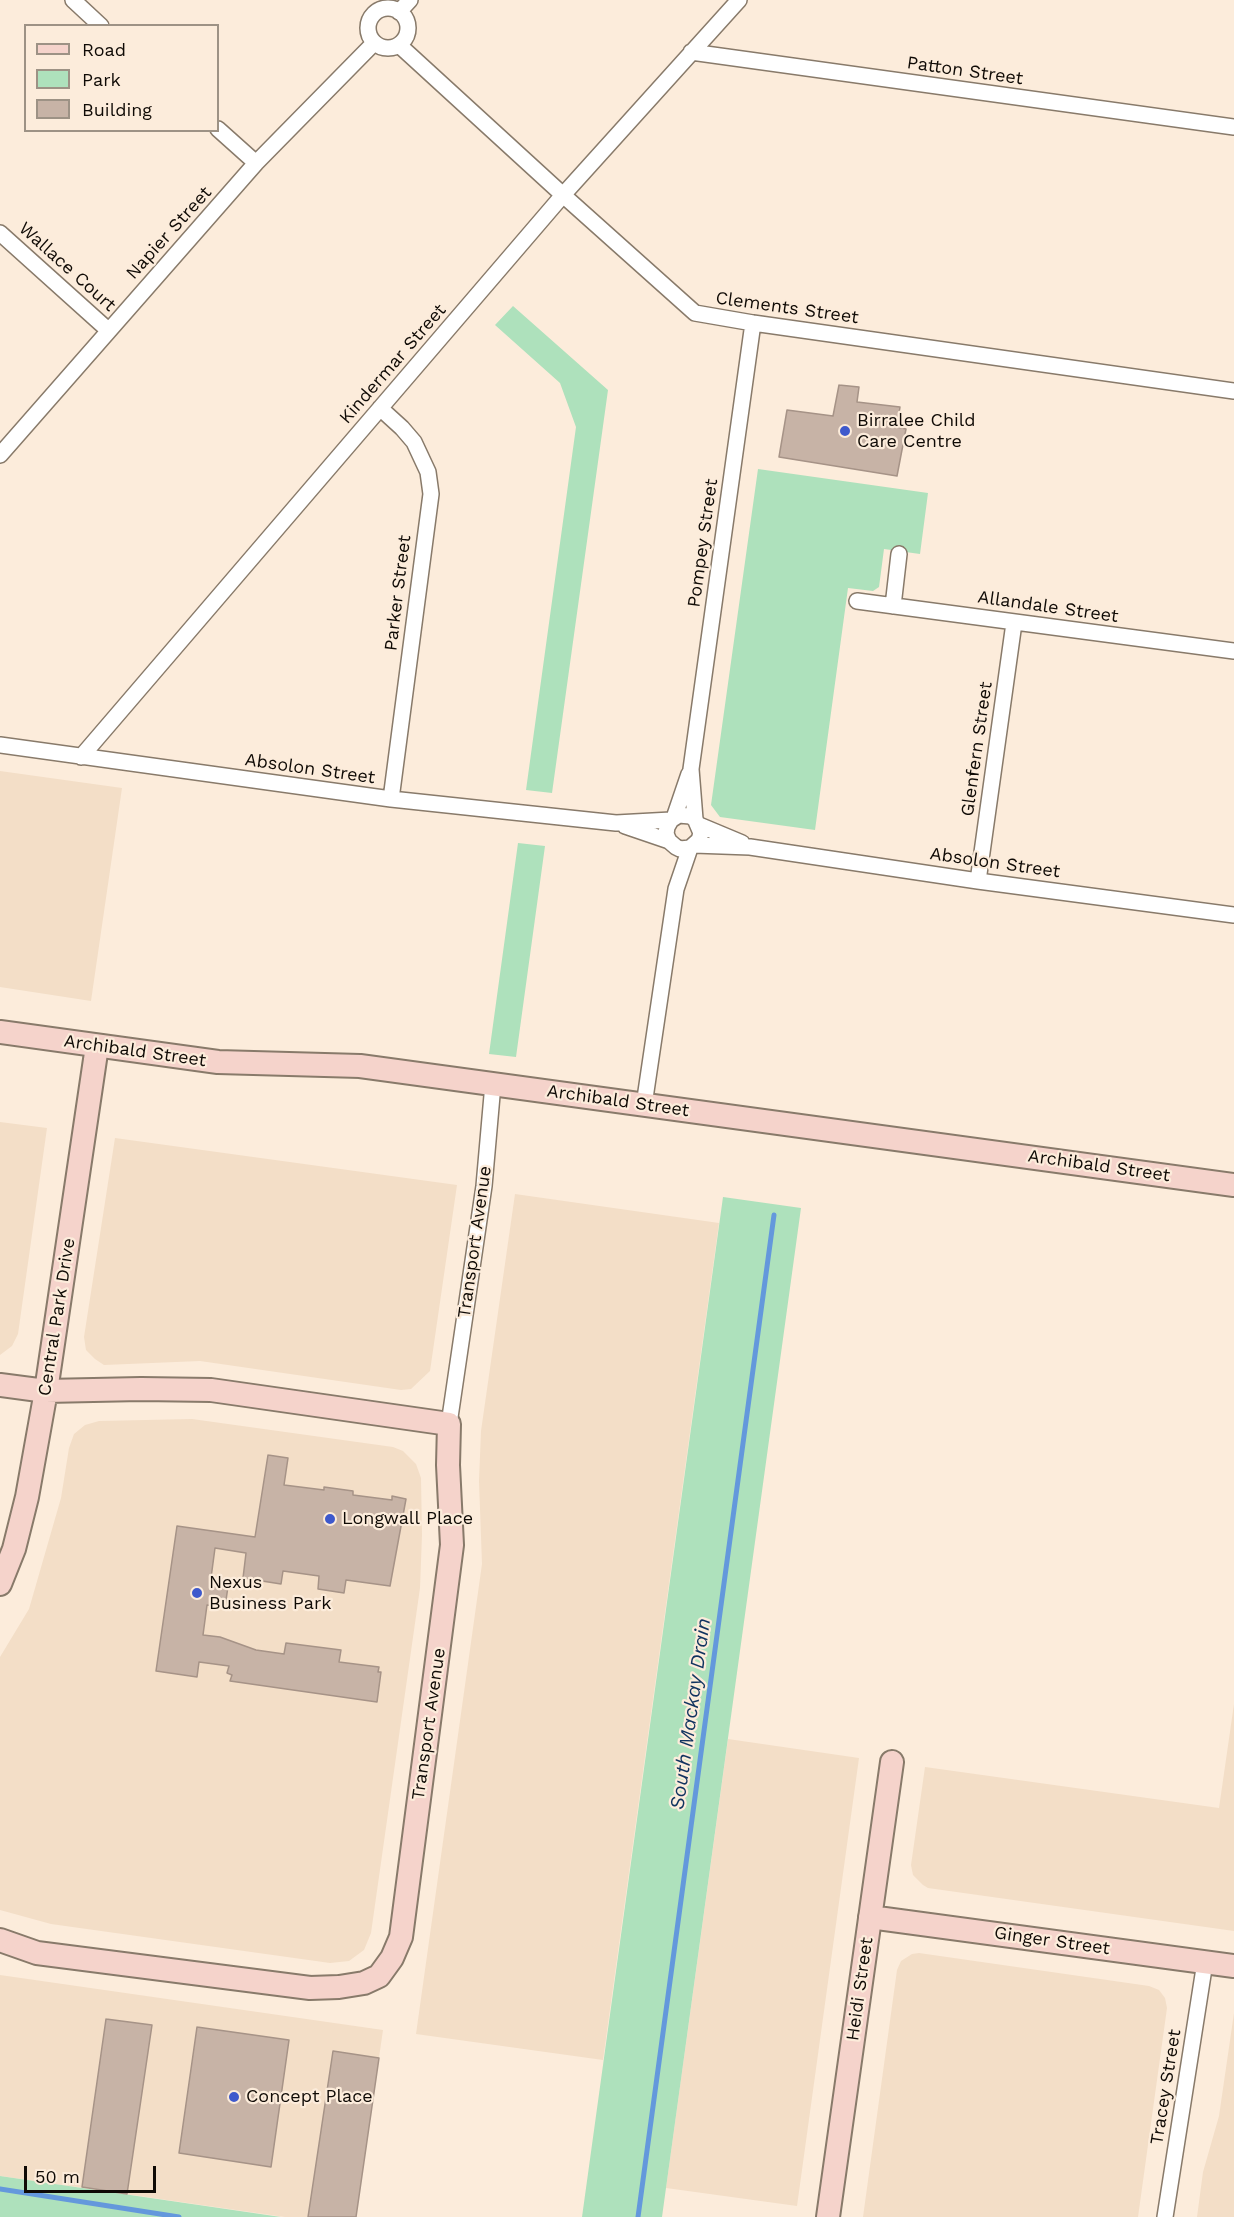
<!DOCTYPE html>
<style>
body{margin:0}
#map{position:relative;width:1234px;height:2217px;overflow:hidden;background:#fcecdb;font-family:"Work Sans",sans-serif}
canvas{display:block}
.legend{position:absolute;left:24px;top:24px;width:195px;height:108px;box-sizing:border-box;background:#fcecdb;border:2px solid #9d9285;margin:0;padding:8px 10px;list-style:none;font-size:18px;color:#0f0a05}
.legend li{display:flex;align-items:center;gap:12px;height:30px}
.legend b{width:30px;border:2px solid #9d9285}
.scale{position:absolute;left:24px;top:2166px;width:132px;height:27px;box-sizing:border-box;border:3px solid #0f0a05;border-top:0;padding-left:8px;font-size:18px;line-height:21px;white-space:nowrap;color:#0f0a05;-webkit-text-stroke:4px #fcecdb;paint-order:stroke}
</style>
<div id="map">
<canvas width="1234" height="2217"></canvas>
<ul class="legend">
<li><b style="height:8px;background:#f5d3cb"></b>Road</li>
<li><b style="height:16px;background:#aee1bc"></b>Park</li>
<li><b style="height:16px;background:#c7b3a6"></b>Building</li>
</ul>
<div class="scale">50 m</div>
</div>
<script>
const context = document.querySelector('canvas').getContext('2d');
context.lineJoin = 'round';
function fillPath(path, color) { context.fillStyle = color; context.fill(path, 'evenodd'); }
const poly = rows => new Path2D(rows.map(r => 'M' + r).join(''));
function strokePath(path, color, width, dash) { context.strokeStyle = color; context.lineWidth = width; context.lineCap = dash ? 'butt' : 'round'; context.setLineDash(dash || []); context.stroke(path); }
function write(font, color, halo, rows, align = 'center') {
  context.font = font + ' "Work Sans",sans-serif'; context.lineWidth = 4.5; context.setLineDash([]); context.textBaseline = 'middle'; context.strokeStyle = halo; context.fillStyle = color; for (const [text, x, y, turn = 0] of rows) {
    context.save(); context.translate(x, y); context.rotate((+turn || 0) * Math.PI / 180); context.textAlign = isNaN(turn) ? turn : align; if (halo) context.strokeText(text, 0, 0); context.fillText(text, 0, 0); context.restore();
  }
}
fillPath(poly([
 [0,771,122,788,91,1001,0,987],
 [0,1122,47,1128,18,1334,12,1346,0,1355],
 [115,1138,457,1185,430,1371,411,1389,401,1390,200,1361,104,1365,95,1359,86,1350,84,1337],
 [515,1194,719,1223,603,2060,416,2034,482,1564,479,1481,481,1431],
 [192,1419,393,1447,403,1451,416,1464,421,1478,422,1535,420,1588,371,1933,364,1950,349,1961,330,1963,51,1924,0,1910,0,1657,29,1609,61,1498,69,1448,74,1434,85,1425,99,1421],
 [1234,1704,1234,1931,928,1888,923,1885,913,1875,911,1865,925,1767,1219,1808],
 [728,1739,859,1758,797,2206,666,2188],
 [919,1953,1149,1986,1159,1990,1165,1998,1167,2008,1138,2217,863,2217,897,1970,901,1961,912,1954],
 [0,1975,383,2030,356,2217,285,2217,0,2176],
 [1234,2013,1234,2217,1197,2217,1203,2172,1219,2116]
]), '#f3dec7');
fillPath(poly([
 [513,306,608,390,552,793,526,790,576,427,560,383,495,325],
 [758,469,928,493,920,554,884,549,879,587,873,591,848,588,815,830,720,817,711,805],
 [518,843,545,846,516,1057,489,1054],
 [723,1197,801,1208,666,2188,662,2217,582,2217],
 [0,2176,281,2217,0,2217]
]), '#aee1bc');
strokePath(poly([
 [0,2189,179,2217],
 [638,2217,774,1215]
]), '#6498dc', 5);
const building = poly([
 [839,385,859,387,857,402,900,407,897,427,906,429,897,476,779,457,787,410,833,416,839,385],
 [268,1455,288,1458,284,1485,324,1490,324,1487,353,1491,353,1495,392,1500,392,1496,406,1499,390,1586,346,1580,344,1593,318,1589,319,1576,283,1571,281,1584,243,1578,246,1553,215,1548,211,1578,229,1580,225,1607,207,1605,203,1635,220,1637,256,1650,284,1654,286,1643,341,1650,339,1662,379,1667,378,1672,381,1672,377,1702,230,1681,232,1675,227,1673,229,1666,199,1662,197,1677,156,1671,177,1526,255,1537,268,1455],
 [106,2019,152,2025,127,2194,82,2187,106,2019],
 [197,2027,289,2040,271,2167,179,2153,197,2027],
 [333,2051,379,2058,356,2217,308,2217,333,2051]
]);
fillPath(building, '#c7b3a6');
strokePath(building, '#a69387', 1.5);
const street = poly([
 [73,0,101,26],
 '368 28a20 20 0 1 1 40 0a20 20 0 1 1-40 0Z',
 [399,12,410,0],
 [399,45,563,195,695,313,753,323,1234,391],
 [691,52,1234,127],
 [218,129,256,163],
 [0,233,108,330],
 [380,408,402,428,414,442,428,472,431,494,391,799],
 [0,455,256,163,374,43],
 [857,601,1234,651],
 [893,606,899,554],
 [0,745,391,799,616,823,671,820],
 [81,757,563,195,739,0],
 [674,818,689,774],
 [695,819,691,769,753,323],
 [699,825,742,843],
 [625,826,669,841],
 [694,845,750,847,978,881,1234,915],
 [978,881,1014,623],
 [644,1105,676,889,690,848,699,840,701,833,695,819,690,816,679,815,671,820,667,827,666,834,669,841,676,847,680,849,690,848],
 [449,1424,484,1186,493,1084],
 [1165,2217,1205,1962]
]);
const secondary = poly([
 [0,1032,218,1062,360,1066,1234,1185],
 [0,1385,46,1391,141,1389,211,1390,449,1424,448,1465,452,1545,401,1937,392,1958,379,1976,364,1983,339,1987,310,1988,37,1953,0,1940],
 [0,1584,14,1549,27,1497,46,1391,97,1046],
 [870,1917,1234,1966],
 [828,2217,892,1762]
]);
strokePath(street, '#887a6a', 18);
strokePath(secondary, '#887a6a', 26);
strokePath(street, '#fff', 15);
strokePath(secondary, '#f5d3cb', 22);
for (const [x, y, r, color] of [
 [845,431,6,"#3e59cc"],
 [330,1519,6,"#3e59cc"],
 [197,1593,6,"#3e59cc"],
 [234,2097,6,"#3e59cc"]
]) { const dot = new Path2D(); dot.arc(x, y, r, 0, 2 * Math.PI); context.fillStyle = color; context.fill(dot); strokePath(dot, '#fcecdb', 2); }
write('18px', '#0f0a05', '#fcecdb', [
 ["Patton Street",965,71,8],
 ["Napier Street",169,233,-48],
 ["Wallace Court",67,267,42],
 ["Clements Street",787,308,8],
 ["Kindermar Street",393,364,-49],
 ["Pompey Street",703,543,-82],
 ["Parker Street",398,593,-83],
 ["Allandale Street",1048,607,8],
 ["Glenfern Street",977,749,-82],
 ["Absolon Street",310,769,8],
 ["Absolon Street",995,863,8],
 ["Archibald Street",135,1051,8],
 ["Archibald Street",618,1101,8],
 ["Archibald Street",1099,1166,8],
 ["Transport Avenue",475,1242,-82],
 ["Central Park Drive",57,1317,-81],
 ["Transport Avenue",429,1724,-82],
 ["Ginger Street",1052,1941,8],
 ["Heidi Street",860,1989,-82],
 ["Tracey Street",1166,2087,-81]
]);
write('18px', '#0f0a05', '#fcecdb', [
 ["Birralee Child",857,421],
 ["Care Centre",857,442],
 ["Longwall Place",342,1519],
 ["Nexus",209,1583],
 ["Business Park",209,1604],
 ["Concept Place",246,2097]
], 'left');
write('italic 20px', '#10335f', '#fcecdb', [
 ["South Mackay Drain",691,1714,-82]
]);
</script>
